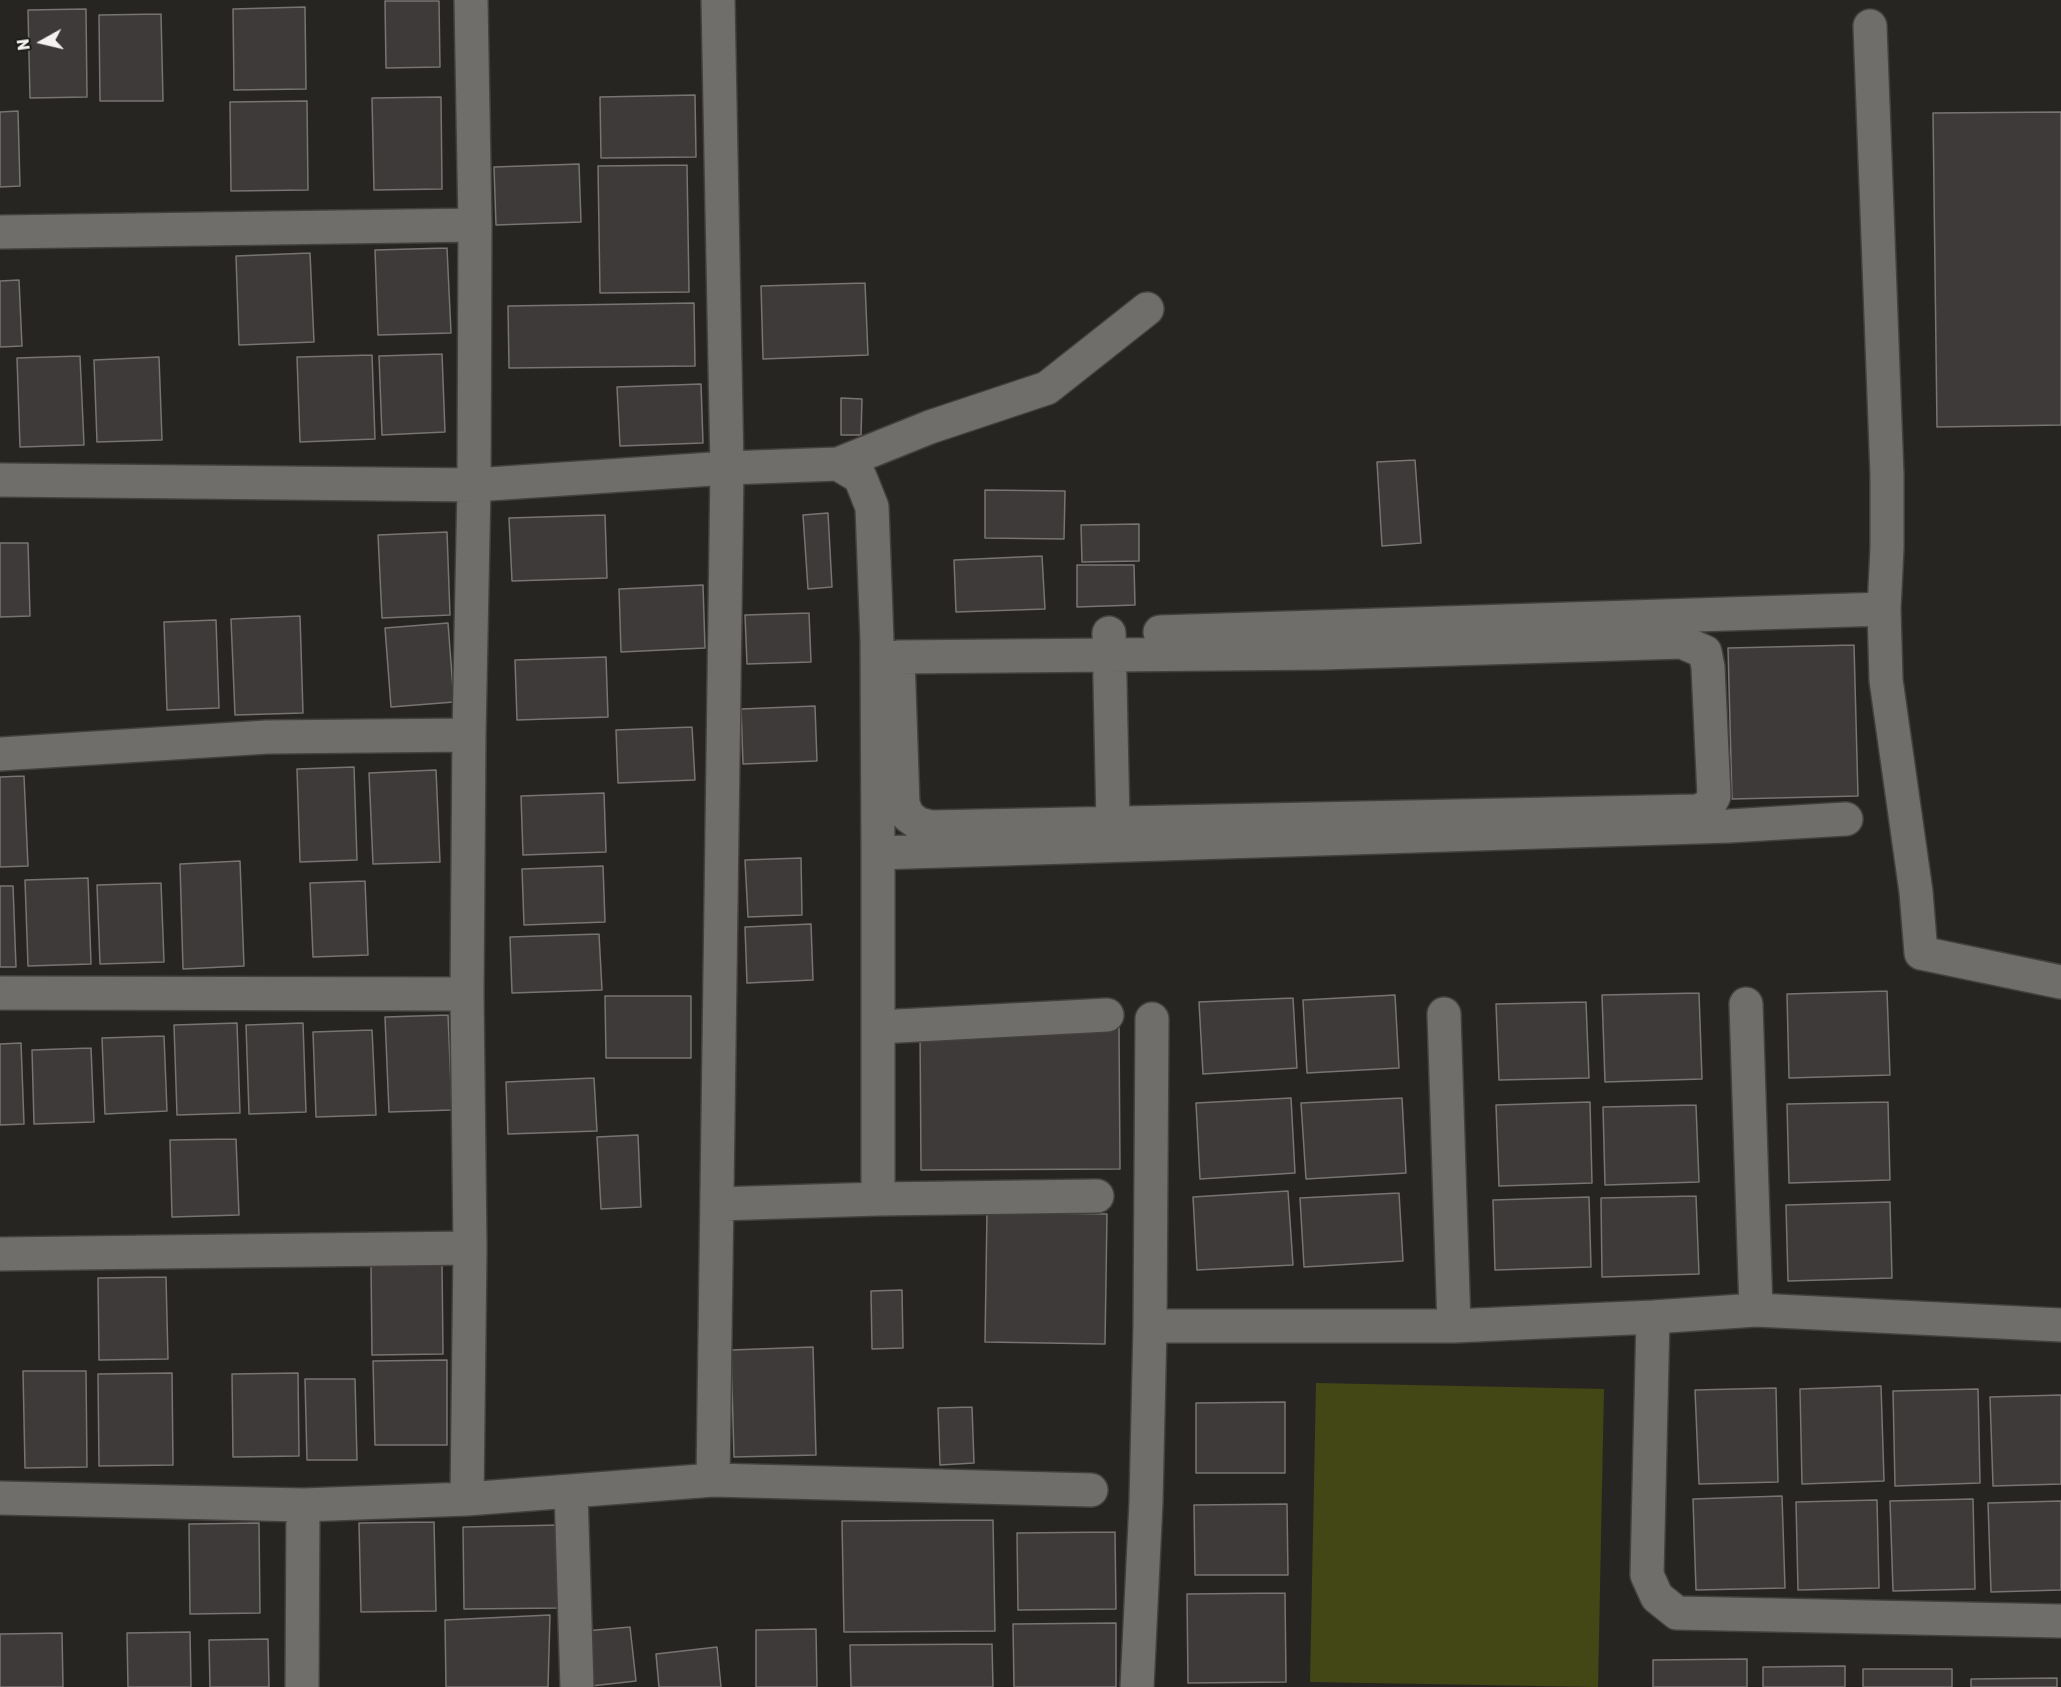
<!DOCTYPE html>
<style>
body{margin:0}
#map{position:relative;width:2061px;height:1687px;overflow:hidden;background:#272522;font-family:Rubik,sans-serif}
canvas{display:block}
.north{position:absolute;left:12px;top:12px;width:60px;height:60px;-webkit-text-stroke:4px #1d1c19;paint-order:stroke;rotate:262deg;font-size:16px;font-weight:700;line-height:24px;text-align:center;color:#f4f3f1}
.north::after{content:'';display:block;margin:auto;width:21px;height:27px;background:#f4f3f1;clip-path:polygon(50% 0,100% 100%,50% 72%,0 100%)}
</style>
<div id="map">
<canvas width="2061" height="1687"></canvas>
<div class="north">N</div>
</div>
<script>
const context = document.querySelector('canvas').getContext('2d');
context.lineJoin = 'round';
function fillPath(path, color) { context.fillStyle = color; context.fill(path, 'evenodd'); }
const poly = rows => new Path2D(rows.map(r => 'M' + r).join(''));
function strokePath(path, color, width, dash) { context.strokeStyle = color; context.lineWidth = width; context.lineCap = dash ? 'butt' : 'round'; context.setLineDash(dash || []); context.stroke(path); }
fillPath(poly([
 [1316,1383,1604,1389,1598,1687,1310,1682]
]), '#434715');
const building = poly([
 [385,1,439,1,440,67,386,68,385,1],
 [305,7,306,89,234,90,233,9,305,7],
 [86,9,87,97,30,98,28,10,86,9],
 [161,14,163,101,100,101,99,15,161,14],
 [695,95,696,157,601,158,600,97,695,95],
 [441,97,442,189,374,190,372,98,441,97],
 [307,101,308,190,231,191,230,102,307,101],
 [18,111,20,186,0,187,0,112,18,111],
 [2061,112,2061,425,1937,427,1933,113,2061,112],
 [579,164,581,222,496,225,494,167,579,164],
 [687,165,689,292,600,293,598,166,687,165],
 [447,248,451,333,378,335,375,250,447,248],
 [310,253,314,342,239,345,236,256,310,253],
 [19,280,22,346,0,347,0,281,19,280],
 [865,283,868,355,763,359,761,286,865,283],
 [694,303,695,366,509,368,508,306,694,303],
 [442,354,445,432,382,435,379,356,442,354],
 [372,355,375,439,300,442,297,357,372,355],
 [80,356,84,445,20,447,17,358,80,356],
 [159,357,162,440,97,442,94,360,159,357],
 [701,384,703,443,620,446,617,387,701,384],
 [841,398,862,399,861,435,841,435,841,398],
 [1415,460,1421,543,1382,546,1377,462,1415,460],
 [985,490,1065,491,1064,539,985,538,985,490],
 [828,513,832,587,808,589,803,515,828,513],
 [605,515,607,578,512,581,509,518,605,515],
 [1139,524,1139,561,1082,562,1081,525,1139,524],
 [447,532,450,615,382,618,378,535,447,532],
 [0,543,28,543,30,616,0,617,0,543],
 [1042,556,1045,609,956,612,954,560,1042,556],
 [1077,565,1134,565,1135,605,1077,607,1077,565],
 [703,585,705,648,621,652,619,589,703,585],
 [809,613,811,662,747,664,745,615,809,613],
 [300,616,303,713,235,715,231,619,300,616],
 [216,620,219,708,167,710,164,622,216,620],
 [448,623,454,702,391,707,385,628,448,623],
 [1854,645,1858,796,1732,799,1728,648,1854,645],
 [606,657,608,717,517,720,515,660,606,657],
 [815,706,817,761,743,764,741,709,815,706],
 [692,727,695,780,618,783,616,730,692,727],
 [354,767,357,860,300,862,297,769,354,767],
 [436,770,440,862,373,864,369,773,436,770],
 [24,776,28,866,0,867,0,777,24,776],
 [604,793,606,852,523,855,521,796,604,793],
 [801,858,802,915,748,917,745,860,801,858],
 [240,861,244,966,183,969,180,864,240,861],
 [603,866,605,922,524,925,522,869,603,866],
 [88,878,91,964,28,966,25,880,88,878],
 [365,881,368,955,313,957,310,883,365,881],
 [161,883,164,962,100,964,97,885,161,883],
 [0,886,13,886,16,967,0,967,0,886],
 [811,924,813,980,747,983,745,927,811,924],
 [599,934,602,990,512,993,510,937,599,934],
 [1887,991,1890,1075,1789,1078,1787,994,1887,991],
 [1699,993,1702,1079,1605,1082,1602,995,1699,993],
 [1395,995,1399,1068,1307,1073,1303,1000,1395,995],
 [605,996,691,996,691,1058,606,1058,605,996],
 [1293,998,1297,1068,1203,1074,1199,1002,1293,998],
 [1586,1002,1589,1078,1499,1080,1496,1004,1586,1002],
 [448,1015,452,1110,389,1112,385,1017,448,1015],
 [237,1023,240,1113,177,1115,174,1025,237,1023],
 [303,1023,306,1112,249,1114,246,1025,303,1023],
 [1119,1027,1120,1169,921,1170,920,1029,1119,1027],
 [372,1030,376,1115,316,1117,313,1032,372,1030],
 [164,1036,167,1111,105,1114,102,1038,164,1036],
 [21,1043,24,1124,0,1125,0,1044,21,1043],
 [91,1048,94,1122,34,1124,32,1050,91,1048],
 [594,1078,597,1131,508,1134,506,1082,594,1078],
 [1291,1098,1295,1173,1200,1179,1196,1103,1291,1098],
 [1402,1098,1406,1173,1306,1179,1301,1103,1402,1098],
 [1590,1102,1592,1183,1499,1186,1496,1105,1590,1102],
 [1888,1102,1890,1180,1789,1183,1787,1104,1888,1102],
 [1696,1105,1699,1182,1605,1185,1603,1107,1696,1105],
 [638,1135,641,1207,601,1209,597,1137,638,1135],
 [236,1139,239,1215,172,1217,170,1140,236,1139],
 [1288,1191,1293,1265,1197,1270,1193,1197,1288,1191],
 [1399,1193,1403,1261,1304,1267,1300,1198,1399,1193],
 [1696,1196,1699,1274,1602,1277,1601,1198,1696,1196],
 [1589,1197,1591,1267,1495,1270,1493,1200,1589,1197],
 [1890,1202,1892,1278,1788,1281,1786,1205,1890,1202],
 [987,1212,1107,1214,1105,1344,985,1342,987,1212],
 [442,1264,443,1354,372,1355,371,1265,442,1264],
 [166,1277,168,1359,99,1360,98,1278,166,1277],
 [902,1290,903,1348,872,1349,871,1291,902,1290],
 [813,1347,816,1455,734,1457,731,1350,813,1347],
 [447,1360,447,1445,375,1445,373,1361,447,1360],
 [23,1371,86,1371,87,1467,25,1468,23,1371],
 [172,1373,173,1465,99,1466,98,1374,172,1373],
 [298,1373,299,1456,233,1457,232,1374,298,1373],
 [305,1379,355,1379,357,1460,307,1460,305,1379],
 [1881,1386,1884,1481,1802,1484,1800,1389,1881,1386],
 [1776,1388,1778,1482,1699,1484,1695,1390,1776,1388],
 [1978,1389,1980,1483,1895,1486,1893,1391,1978,1389],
 [2061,1395,2061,1484,1993,1486,1990,1397,2061,1395],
 [1285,1402,1285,1473,1196,1473,1196,1403,1285,1402],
 [972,1407,974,1463,940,1465,938,1408,972,1407],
 [1782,1496,1785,1588,1696,1590,1693,1499,1782,1496],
 [1973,1499,1975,1589,1893,1591,1890,1501,1973,1499],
 [1877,1500,1879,1588,1798,1590,1796,1502,1877,1500],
 [2061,1501,2061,1590,1991,1592,1988,1503,2061,1501],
 [1287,1504,1288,1575,1195,1575,1194,1505,1287,1504],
 [993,1520,995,1631,844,1632,842,1521,993,1520],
 [434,1522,436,1611,361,1612,359,1523,434,1522],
 [259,1523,260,1613,190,1614,189,1524,259,1523],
 [561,1525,562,1608,464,1609,463,1527,561,1525],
 [1115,1532,1116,1609,1018,1610,1017,1533,1115,1532],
 [1285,1593,1286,1682,1188,1683,1187,1594,1285,1593],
 [550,1615,548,1687,446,1687,445,1620,550,1615],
 [1116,1623,1116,1687,1014,1687,1013,1624,1116,1623],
 [630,1627,636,1681,591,1686,585,1631,630,1627],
 [816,1629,817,1687,756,1687,756,1630,816,1629],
 [190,1632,191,1687,128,1687,127,1633,190,1632],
 [62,1633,63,1687,0,1687,0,1634,62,1633],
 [268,1639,269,1687,210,1687,209,1640,268,1639],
 [992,1644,993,1687,851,1687,850,1645,992,1644],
 [717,1647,721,1687,659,1687,656,1654,717,1647],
 [1747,1659,1747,1687,1653,1687,1653,1660,1747,1659],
 [1845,1666,1845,1687,1763,1687,1763,1667,1845,1666],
 [1863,1669,1952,1669,1952,1687,1863,1687,1863,1669],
 [2057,1678,2057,1687,1971,1687,1971,1679,2057,1678]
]);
fillPath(building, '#3e3a3a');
strokePath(building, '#797474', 1.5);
const minor = poly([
 [1870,26,1887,475,1887,548,1884,609,1886,680,1916,892,1921,953,2061,982],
 [0,232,475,225],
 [838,464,930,427,1047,388,1147,309],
 [0,480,474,485,727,468,838,464,860,477,872,507,877,640,878,853,1729,826,1846,819],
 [1160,632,1884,609],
 [1109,633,1113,823],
 [1682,642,1705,652,1708,667,1714,796,1708,807,1697,811,931,827,919,824,908,816,903,804,898,657,1323,653,1682,642],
 [0,754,267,737,469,735],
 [0,993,467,994],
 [1746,1004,1756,1310],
 [1444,1014,1454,1326],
 [879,1027,1107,1015],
 [878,1199,878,853],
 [717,1204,878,1199,1097,1196],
 [0,1254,470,1248],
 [1653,1317,1647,1575,1657,1597,1677,1613,2061,1621],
 [1150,1326,1454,1326,1653,1317,1756,1310,2061,1325],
 [713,1480,727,468,718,0],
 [571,1492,577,1687],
 [0,1498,303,1505,467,1499,713,1480,1091,1490],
 [467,1499,470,1248,467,994,469,735,474,485,475,225,471,0],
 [302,1687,303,1505],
 [1137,1687,1146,1502,1150,1326,1152,1019]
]);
strokePath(minor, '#42413e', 36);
strokePath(minor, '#706e6a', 33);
</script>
